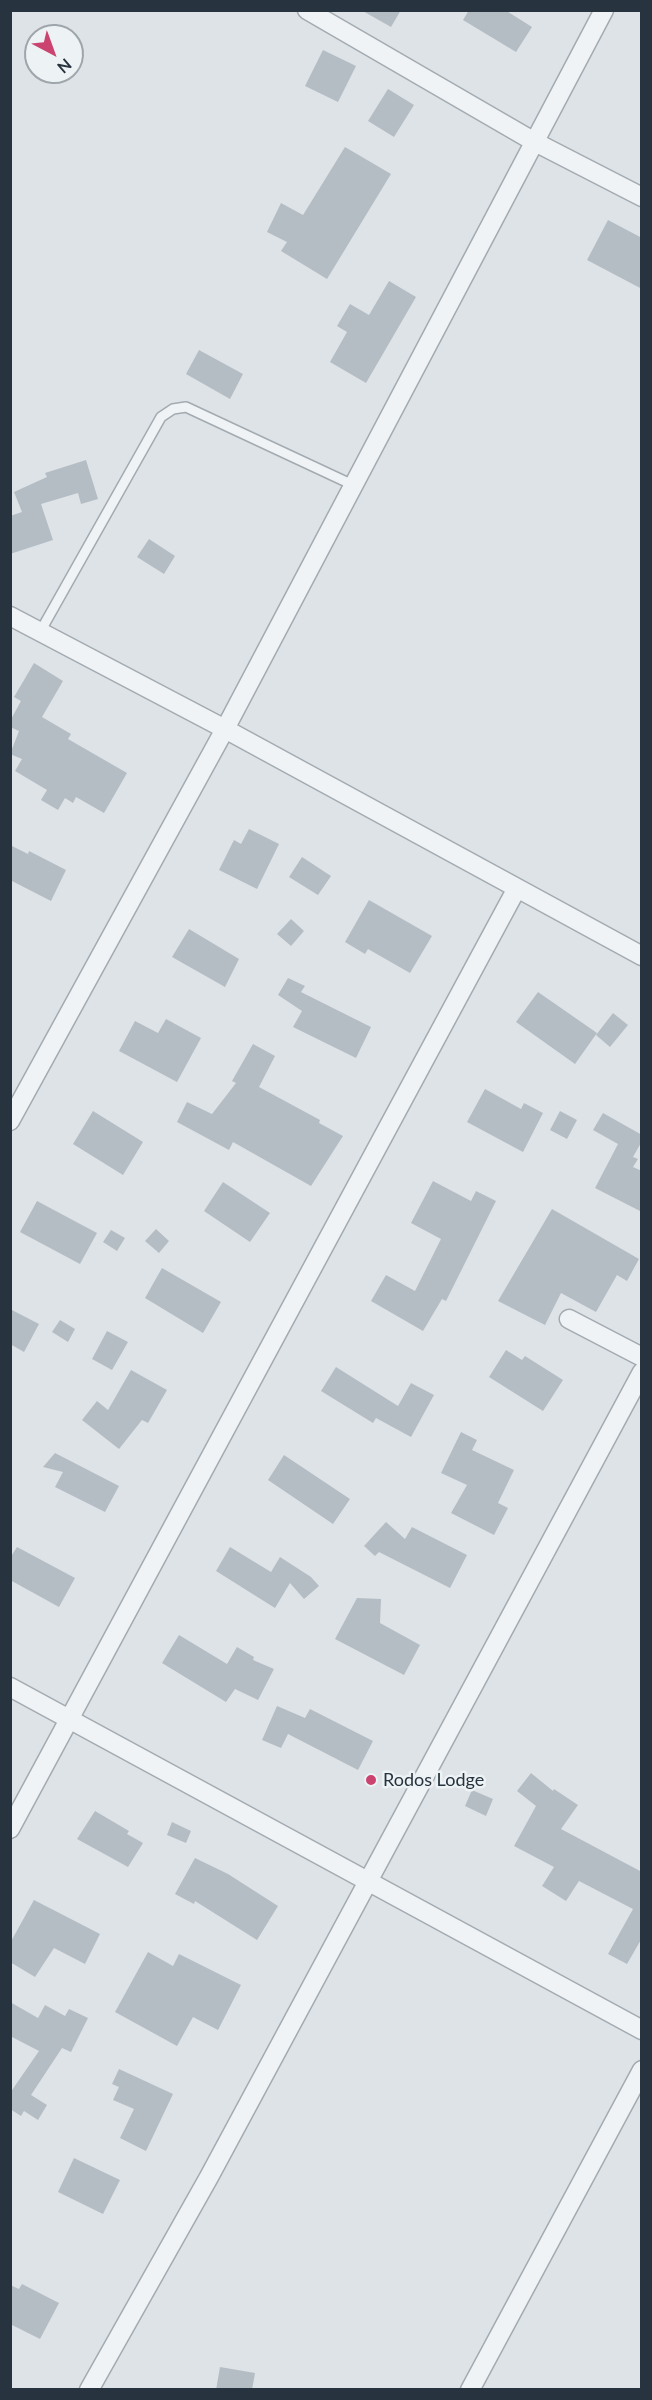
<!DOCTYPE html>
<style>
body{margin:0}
#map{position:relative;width:652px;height:2400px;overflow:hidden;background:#dee3e7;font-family:Lato,sans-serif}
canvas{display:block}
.frame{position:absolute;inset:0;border:12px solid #27333e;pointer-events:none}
.north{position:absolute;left:24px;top:24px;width:60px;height:60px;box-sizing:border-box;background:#edf2f5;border:2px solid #9ea6ac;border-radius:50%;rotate:139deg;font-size:16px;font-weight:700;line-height:24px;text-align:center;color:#27333e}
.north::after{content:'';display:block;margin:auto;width:21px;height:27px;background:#cb446f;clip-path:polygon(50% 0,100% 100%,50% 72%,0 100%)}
</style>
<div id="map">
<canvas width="652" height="2400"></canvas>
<div class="frame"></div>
<div class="north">N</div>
</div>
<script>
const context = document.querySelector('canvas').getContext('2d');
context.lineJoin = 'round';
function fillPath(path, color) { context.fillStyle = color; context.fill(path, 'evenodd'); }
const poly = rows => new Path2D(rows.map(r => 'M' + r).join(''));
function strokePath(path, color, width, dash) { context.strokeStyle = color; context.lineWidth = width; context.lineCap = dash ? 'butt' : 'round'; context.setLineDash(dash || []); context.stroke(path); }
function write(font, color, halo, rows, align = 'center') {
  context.font = font + ' Lato,sans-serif'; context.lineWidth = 5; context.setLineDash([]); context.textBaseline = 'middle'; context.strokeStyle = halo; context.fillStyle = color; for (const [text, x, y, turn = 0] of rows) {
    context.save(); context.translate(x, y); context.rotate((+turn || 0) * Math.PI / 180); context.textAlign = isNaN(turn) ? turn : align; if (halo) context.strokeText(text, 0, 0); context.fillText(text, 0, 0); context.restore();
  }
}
fillPath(poly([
 [361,10,401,10,391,27],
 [469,10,505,10,532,27,516,52,463,20],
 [323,50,356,66,338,102,305,86],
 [388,89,414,105,394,137,368,121],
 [345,147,391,174,327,279,281,251,287,242,267,232,281,203,303,215],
 [608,220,642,238,642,289,587,260],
 [389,281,416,297,366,383,330,362,347,332,337,326,350,304,369,315],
 [199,350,243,374,230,399,186,374],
 [86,460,98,499,81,504,78,493,41,504,53,540,10,554,10,516,22,512,14,492,47,477,45,473],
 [149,539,175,556,164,574,137,557],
 [34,663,63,681,42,717,71,734,68,739,127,773,104,813,76,797,73,803,65,798,58,810,41,800,47,790,15,771,22,759,10,754,19,731,10,727,10,721,21,701,14,697],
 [249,829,279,844,257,889,219,870,234,840,241,844],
 [10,845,28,854,29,851,66,870,51,901,10,880],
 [302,857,331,876,318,895,289,877],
 [369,900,432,936,410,973,368,949,365,954,345,942],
 [291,919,304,931,291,946,277,934],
 [189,929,239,959,225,987,172,957],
 [288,978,305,986,301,992,371,1027,356,1058,293,1027,302,1011,278,995],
 [538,992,597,1033,575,1064,516,1022],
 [613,1013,628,1025,610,1047,596,1035],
 [166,1019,201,1038,177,1082,119,1051,135,1021,158,1033],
 [253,1044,275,1056,259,1087,320,1120,319,1123,343,1136,311,1186,233,1142,229,1150,177,1122,187,1102,212,1114,236,1083,232,1081],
 [485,1089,521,1109,524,1103,543,1113,523,1152,467,1122],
 [93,1111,143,1142,123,1175,73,1144],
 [560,1111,577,1120,567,1139,550,1130],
 [603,1113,642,1135,642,1141,633,1157,638,1159,633,1167,642,1171,642,1212,595,1188,618,1144,593,1130],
 [433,1181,471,1201,476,1191,496,1201,446,1301,442,1299,423,1331,371,1301,386,1275,415,1291,441,1239,411,1223],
 [223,1182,270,1213,250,1242,204,1211],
 [37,1201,97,1233,80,1264,20,1232],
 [552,1209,639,1259,627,1281,617,1275,596,1312,561,1293,545,1325,498,1301],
 [156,1229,169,1241,159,1253,145,1241],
 [111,1230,125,1238,117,1251,103,1242],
 [162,1268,221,1302,203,1333,145,1298],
 [10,1309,39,1324,24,1352,10,1344],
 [60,1320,75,1329,68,1342,52,1332],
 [107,1331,128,1342,112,1370,92,1359],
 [506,1350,522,1360,525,1356,563,1380,543,1411,489,1377],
 [336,1367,398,1406,411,1383,434,1395,411,1437,376,1418,373,1423,321,1391],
 [131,1370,167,1390,148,1423,142,1420,119,1449,82,1420,97,1401,108,1410],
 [461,1432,477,1440,472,1450,514,1470,498,1503,508,1508,494,1535,451,1513,467,1485,441,1473],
 [55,1453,119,1486,105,1512,55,1487,63,1472,43,1467],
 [284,1455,350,1499,333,1524,268,1480],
 [386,1522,405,1539,412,1527,467,1555,450,1588,379,1552,375,1556,364,1546],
 [17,1547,75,1578,59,1607,10,1580,10,1558],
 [230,1547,271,1572,280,1557,311,1577,319,1586,304,1599,290,1583,275,1608,216,1571],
 [357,1598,381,1599,380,1623,420,1645,404,1675,335,1639],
 [179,1635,227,1664,237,1647,254,1657,253,1660,274,1669,258,1700,235,1689,226,1702,162,1663],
 [277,1706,305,1718,310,1709,373,1741,358,1770,288,1734,281,1748,262,1740],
 [531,1773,553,1791,554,1789,578,1805,561,1829,642,1872,642,1938,627,1964,608,1954,633,1909,579,1881,566,1901,542,1886,554,1867,514,1846,536,1806,517,1791],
 [472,1790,493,1799,486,1816,465,1806],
 [95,1811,129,1831,127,1834,143,1843,128,1867,77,1839],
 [172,1822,191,1831,186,1843,167,1835],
 [195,1858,228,1874,278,1906,257,1940,195,1901,194,1904,175,1894],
 [34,1900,100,1934,85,1964,54,1948,35,1977,10,1962,10,1943],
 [148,1952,173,1966,179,1954,241,1985,218,2030,193,2017,177,2046,115,2012],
 [10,2002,38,2018,45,2005,65,2016,69,2009,88,2018,71,2052,62,2048,31,2095,47,2105,38,2120,24,2111,21,2116,10,2109,10,2093,39,2051,10,2036],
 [119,2069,173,2094,146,2151,120,2138,134,2109,113,2100,119,2087,112,2084],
 [74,2158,120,2180,103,2214,58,2192],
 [22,2284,59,2303,40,2339,10,2324,10,2285,19,2289],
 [220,2367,255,2373,252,2390,216,2390]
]), '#b5bdc4');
const service = poly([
 [40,632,161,417,173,409,186,407,353,485]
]);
const minor = poly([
 [307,10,533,141,642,197],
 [10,616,225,729,642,956],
 [10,1121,225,729,604,10],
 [569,1319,642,1357],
 [10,1687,642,2030],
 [10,1829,517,888],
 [89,2390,209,2177,642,1372],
 [470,2390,642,2070]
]);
strokePath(service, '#a3abb1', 12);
strokePath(minor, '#a3abb1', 21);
strokePath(service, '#f0f3f6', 9);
strokePath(minor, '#f0f3f6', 18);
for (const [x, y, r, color] of [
 [371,1780,6,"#cb446f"]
]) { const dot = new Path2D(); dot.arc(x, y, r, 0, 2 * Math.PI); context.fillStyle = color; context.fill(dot); strokePath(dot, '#edf2f5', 2); }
write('18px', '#27333e', '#edf2f5', [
 ["Rodos Lodge",383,1780]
], 'left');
</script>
